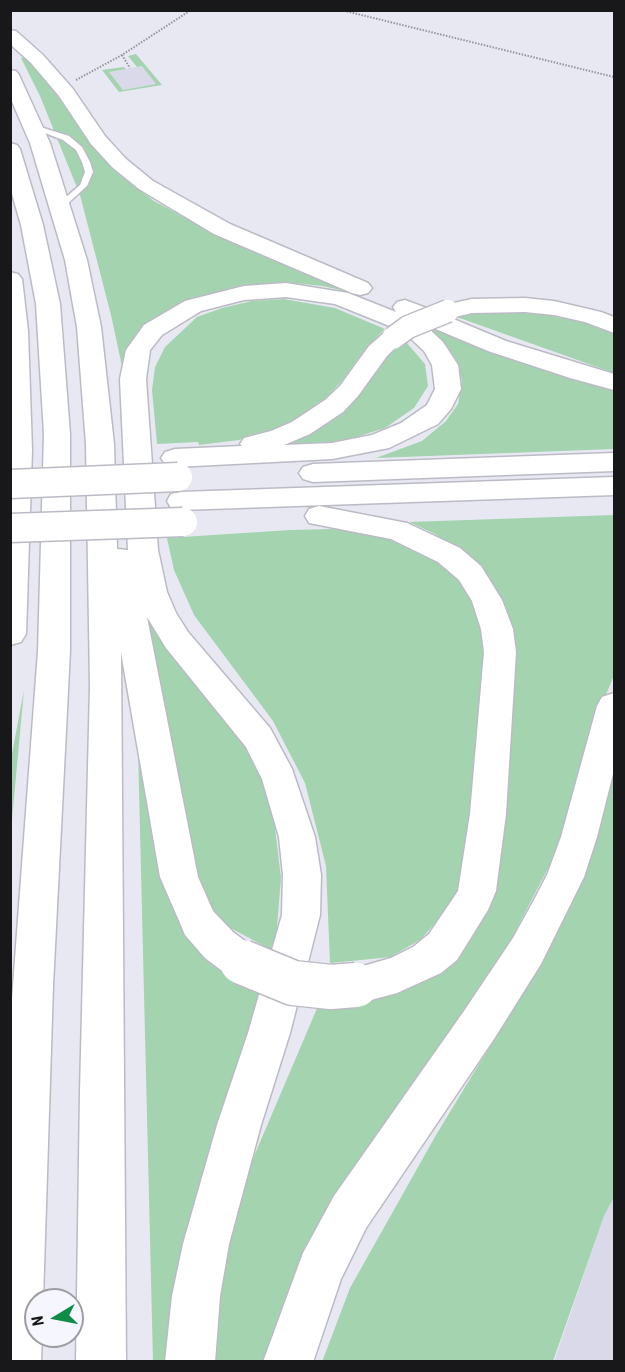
<!DOCTYPE html>
<style>
body{margin:0}
#map{position:relative;width:625px;height:1372px;overflow:hidden;background:#e8e8f3;font-family:"Roboto Condensed",sans-serif}
canvas{display:block}
.frame{position:absolute;inset:0;border:12px solid #18181b;pointer-events:none}
.north{position:absolute;left:24px;top:1288px;width:60px;height:60px;box-sizing:border-box;background:#f6f6fe;border:2px solid #9d9da3;border-radius:50%;rotate:260deg;font-size:16px;font-weight:700;line-height:24px;text-align:center;color:#18181b}
.north::after{content:'';display:block;margin:auto;width:21px;height:27px;background:#108c47;clip-path:polygon(50% 0,100% 100%,50% 72%,0 100%)}
</style>
<div id="map">
<canvas width="625" height="1372"></canvas>
<div class="frame"></div>
<div class="north">N</div>
</div>
<script>
const context = document.querySelector('canvas').getContext('2d');
context.lineJoin = 'round';
function fillPath(path, color) { context.fillStyle = color; context.fill(path, 'evenodd'); }
const poly = rows => new Path2D(rows.map(r => 'M' + r).join(''));
function strokePath(path, color, width, dash) { context.strokeStyle = color; context.lineWidth = width; context.lineCap = dash ? 'butt' : 'round'; context.setLineDash(dash || []); context.stroke(path); }
fillPath(poly([
 [142,66,157,84,123,90,108,72],
 [614,1197,614,1361,554,1362,604,1216]
]), '#d9d9ea');
fillPath(poly([
 [136,54,162,85,119,92,102,70,124,67,126,69,109,72,123,90,156,84,142,66,137,67,128,56],
 [25,57,52,89,111,168,154,201,212,232,355,293,322,286,285,282,238,286,201,297,162,315,123,371,111,315,80,195,40,96,21,58],
 [284,299,335,308,385,329,365,349,342,381,318,406,282,426,239,440,199,445,198,442,157,444,152,390,155,367,165,347,197,317,222,308,252,301],
 [504,308,568,314,614,329,614,373,454,316],
 [434,323,614,388,614,449,376,458,422,441,446,421,458,404,462,381,457,361,442,340,425,327],
 [406,342,425,364,428,386,414,408,385,428,337,443,266,448,338,413,372,376,389,354],
 [614,515,614,675,591,732,555,855,483,993,273,1361,207,1362,215,1274,249,1168,318,1006,350,1005,411,987,450,959,510,652,497,591,471,561,435,534,409,522],
 [332,529,372,534,400,541,437,558,461,579,478,601,485,644,470,833,456,900,421,939,391,957,330,963,326,866,305,783,273,721,194,615,174,570,167,538,290,530],
 [144,596,245,743,272,803,281,878,275,952,225,925,205,898,195,874,139,615],
 [24,690,11,830,11,759],
 [137,708,168,887,265,993,171,1361,153,1361],
 [614,760,614,1197,604,1216,553,1361,322,1362,350,1288,436,1135,527,985,593,851]
]), '#a4d3af');
const service = poly([
 [34,125,69,136,82,147,90,162,93,172,87,186,64,207,57,205,80,185,85,172,82,162,76,150,63,140,32,128,30,127,34,125]
]);
const motorway = poly([
 [10,30,16,31,43,55,73,89,105,136,126,159,153,181,230,224,368,283,372,288,368,293,360,295,352,293,214,234,139,189,112,167,91,144,59,96,31,63,10,44,10,30],
 [10,70,16,71,19,75,50,143,87,260,101,327,114,444,117,549,128,550,120,379,126,350,144,325,185,301,244,286,286,283,348,293,396,312,393,307,397,302,405,300,437,312,440,306,472,299,525,298,554,301,601,312,614,317,614,333,585,322,554,315,525,312,472,313,451,318,506,341,614,374,614,390,570,378,488,351,414,320,426,326,443,342,458,365,461,389,451,409,438,424,389,448,332,459,175,467,165,464,161,458,165,452,175,449,242,446,240,444,244,438,271,431,292,422,325,400,340,386,369,346,384,333,393,331,402,333,405,338,387,356,358,396,343,412,310,434,284,445,332,443,372,435,401,423,427,405,435,389,432,365,424,351,408,336,392,327,335,304,286,297,244,300,201,311,162,335,150,350,146,379,158,550,167,592,176,613,188,632,270,728,292,769,315,837,321,875,320,915,290,1033,261,1125,229,1244,220,1296,215,1362,165,1362,172,1296,183,1244,217,1125,248,1033,282,915,283,875,279,837,262,779,246,747,166,648,147,617,198,877,213,911,233,932,253,947,259,960,253,973,239,978,225,973,205,958,185,935,180,923,160,877,121,652,126,1362,76,1362,80,1092,90,686,86,444,77,327,65,260,30,143,10,97,10,70],
 [10,143,17,145,20,149,43,225,60,304,70,434,70,651,53,986,43,1300,36,1300,36,1336,42,1336,41,1362,10,1362,10,1026,38,651,44,434,36,304,21,225,10,187,10,143],
 [10,272,18,274,22,279,28,331,32,450,26,634,21,642,10,645,10,272],
 [614,453,614,471,313,482,303,479,299,473,303,467,313,464,614,453],
 [614,477,614,495,181,510,171,508,167,501,171,494,181,492,614,477],
 [319,506,407,523,460,548,481,566,502,600,513,629,516,652,506,814,496,891,488,910,457,960,441,973,397,993,356,1004,342,998,336,985,342,972,391,958,413,947,429,934,458,891,470,814,484,652,481,629,472,601,459,580,438,562,391,539,309,523,305,516,309,509,319,506],
 [614,693,614,770,597,837,584,877,541,964,494,1039,366,1228,341,1279,313,1362,263,1362,303,1253,334,1196,464,1011,513,938,534,900,547,875,561,837,597,706,602,697,614,693]
]);
strokePath(service, '#bbbbc5', 3);
strokePath(motorway, '#bbbbc5', 3);
strokePath(poly([
 [341,10,614,77],
 [122,55,130,68],
 [76,80,122,55,191,10]
]), '#95959d', 2, [1.5, 1.5]);
fillPath(service, '#fff');
fillPath(motorway, '#fff');
const motorwayBridgeFar3 = poly([
 [393,338,408,327,448,311]
]);
const motorwayBridgeFar2 = poly([
 [10,484,178,477],
 [10,528,183,522]
]);
const motorwayBridgeFar1 = poly([
 [239,960,246,963]
]);
const motorwayBridge = poly([
 [242,962,293,983,331,987,356,985]
]);
strokePath(motorwayBridgeFar3, '#bbbbc5', 25, []);
strokePath(motorwayBridgeFar2, '#bbbbc5', 31, []);
strokePath(motorwayBridgeFar1, '#bbbbc5', 38, []);
strokePath(motorwayBridge, '#bbbbc5', 47, []);
strokePath(motorwayBridgeFar3, '#fff', 22);
strokePath(motorwayBridgeFar2, '#fff', 28);
strokePath(motorwayBridgeFar1, '#fff', 35);
strokePath(motorwayBridge, '#fff', 44);
</script>
